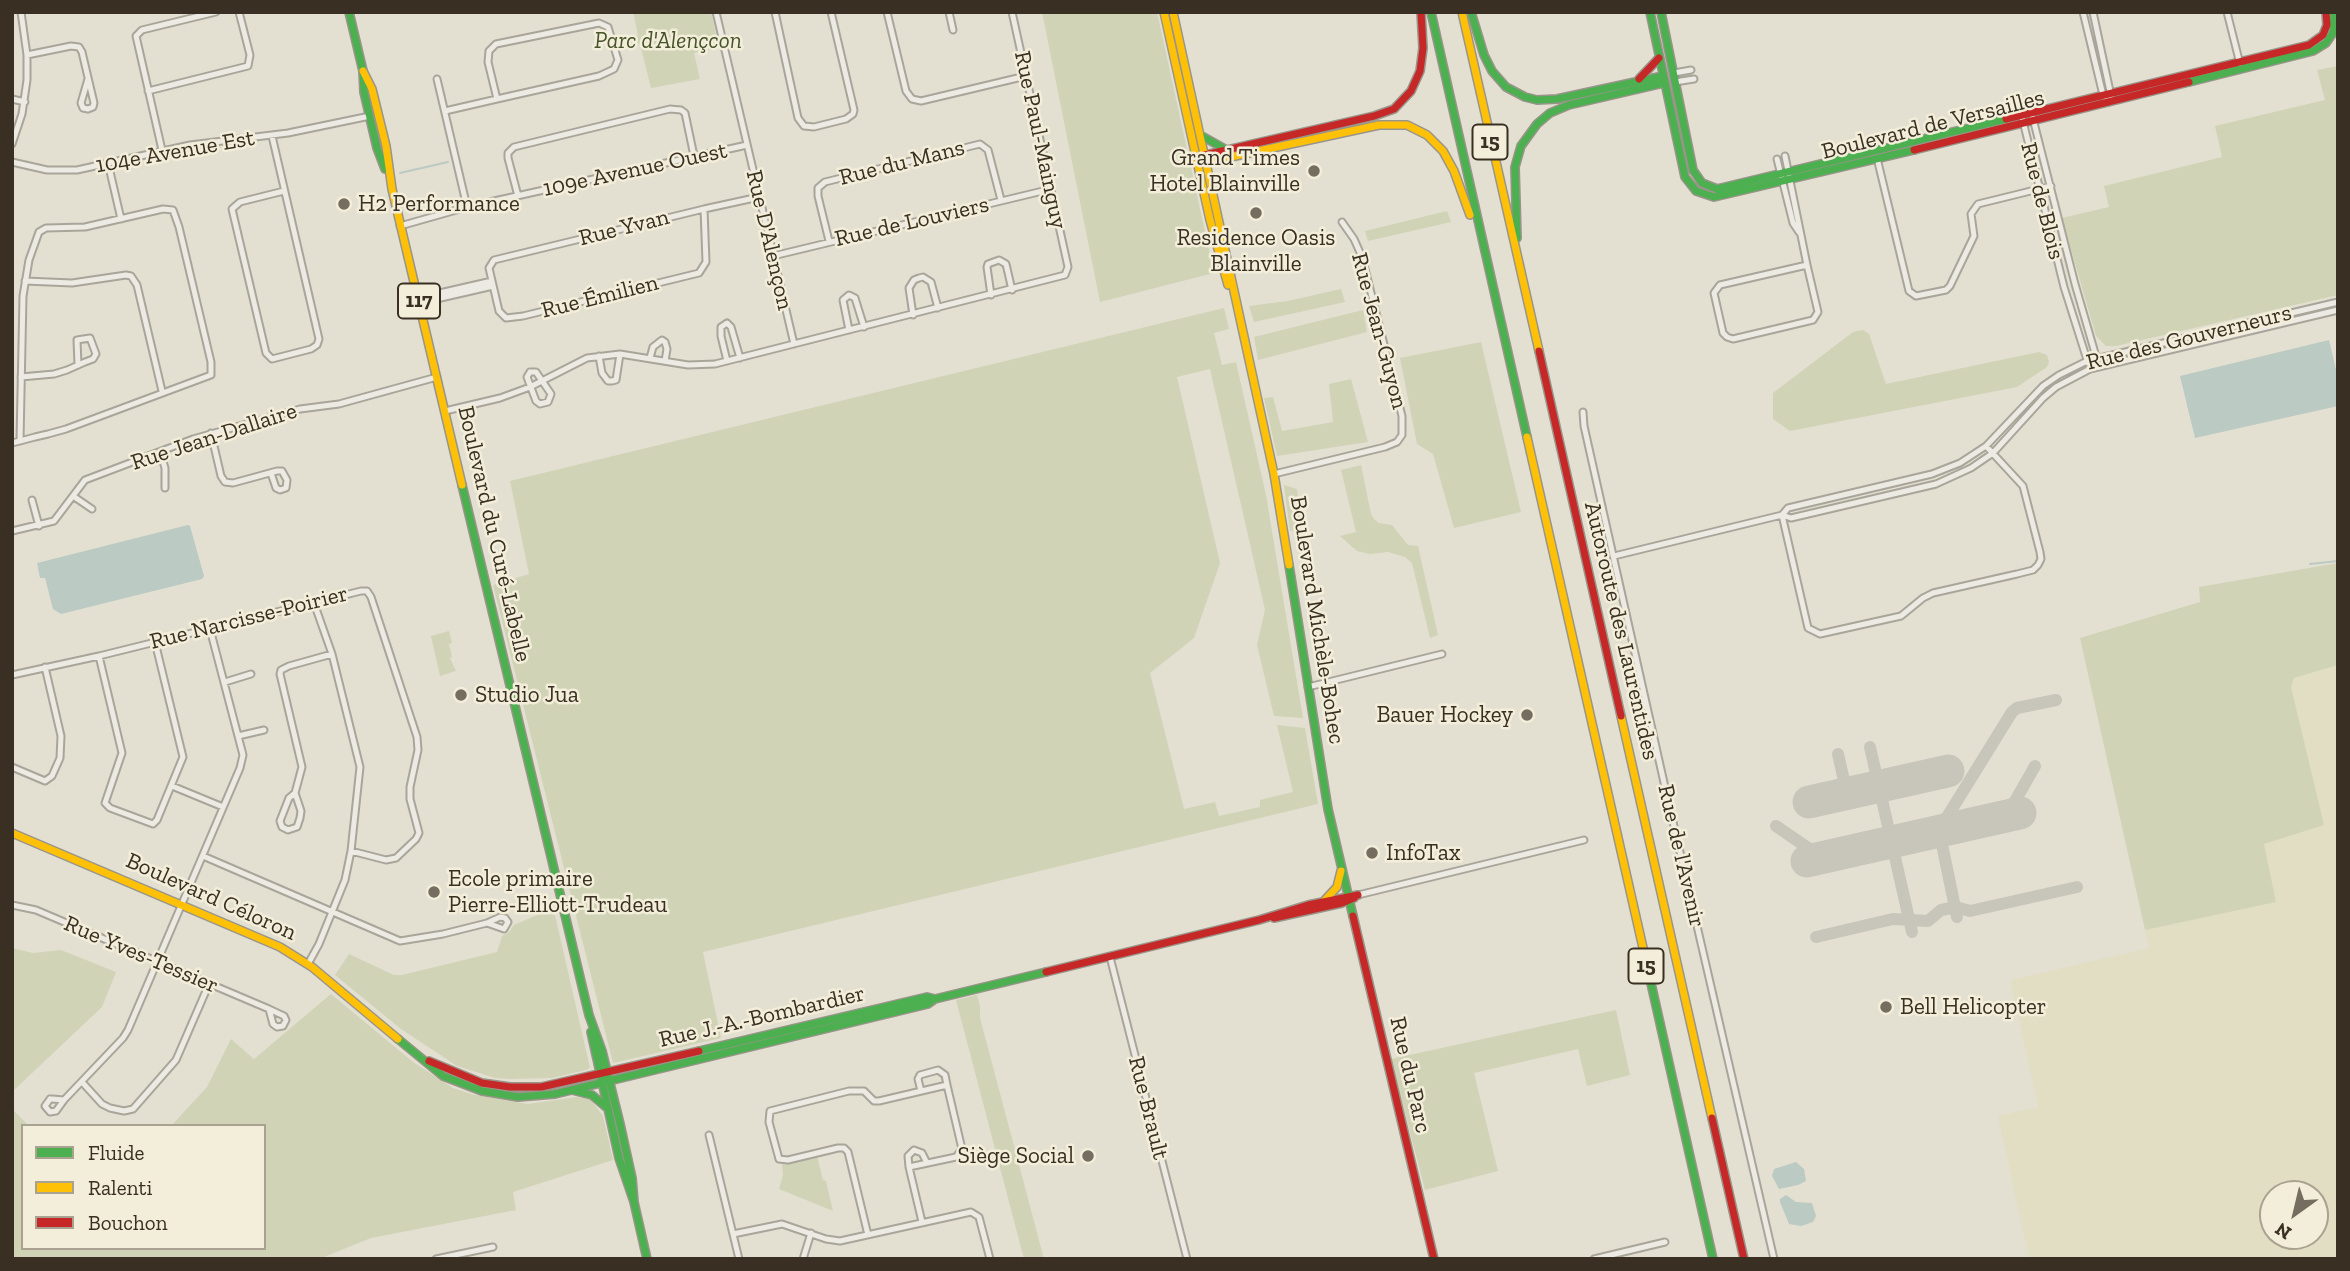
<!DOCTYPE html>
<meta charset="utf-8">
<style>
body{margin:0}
#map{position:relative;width:2350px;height:1271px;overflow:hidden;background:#e3e0d2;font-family:"Zilla Slab",serif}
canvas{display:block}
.frame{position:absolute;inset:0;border:14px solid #392f22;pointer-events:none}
.legend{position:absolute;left:21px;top:1124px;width:245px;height:126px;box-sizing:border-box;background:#f3eed9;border:2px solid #a9a290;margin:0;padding:9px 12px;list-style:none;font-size:21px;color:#392f22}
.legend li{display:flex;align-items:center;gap:14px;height:35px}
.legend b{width:35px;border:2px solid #a9a290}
.north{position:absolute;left:2259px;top:1180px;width:70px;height:70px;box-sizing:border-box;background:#f3eed9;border:2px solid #a9a290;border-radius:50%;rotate:214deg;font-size:19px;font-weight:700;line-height:28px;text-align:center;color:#392f22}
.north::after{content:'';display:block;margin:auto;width:24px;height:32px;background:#746d60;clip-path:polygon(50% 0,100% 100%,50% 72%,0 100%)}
</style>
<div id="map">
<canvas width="2350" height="1271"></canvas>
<div class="frame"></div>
<ul class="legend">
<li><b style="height:9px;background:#4caf50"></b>Fluide</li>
<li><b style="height:9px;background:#ffc107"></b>Ralenti</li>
<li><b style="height:9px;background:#c62828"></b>Bouchon</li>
</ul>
<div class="north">N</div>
</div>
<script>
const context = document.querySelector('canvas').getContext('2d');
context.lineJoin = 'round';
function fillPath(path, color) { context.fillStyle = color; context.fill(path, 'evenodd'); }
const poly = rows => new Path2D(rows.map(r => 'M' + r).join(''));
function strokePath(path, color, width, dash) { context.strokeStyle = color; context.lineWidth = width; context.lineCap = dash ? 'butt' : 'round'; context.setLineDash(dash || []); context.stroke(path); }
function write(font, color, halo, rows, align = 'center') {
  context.font = font + ' "Zilla Slab",serif'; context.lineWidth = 5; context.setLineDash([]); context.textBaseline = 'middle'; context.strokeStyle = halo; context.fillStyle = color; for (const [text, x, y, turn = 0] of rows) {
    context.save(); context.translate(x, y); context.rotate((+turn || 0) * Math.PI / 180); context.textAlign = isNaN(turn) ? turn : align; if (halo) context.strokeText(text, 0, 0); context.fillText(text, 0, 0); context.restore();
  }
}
fillPath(poly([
 [2338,665,2338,1259,2029,1259,1998,1116,2038,1107,2010,980,2149,948,2145,930,2275,902,2264,844,2323,825,2291,687,2294,678],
 [2273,1194,2315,1194,2315,1236,2273,1236]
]), '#e1dec4');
fillPath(poly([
 [633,12,711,12,719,48,694,53,700,79,651,88,640,44,617,51,615,42,638,35],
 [1042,12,1157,12,1214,273,1100,302],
 [2338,66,2338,295,2116,346,2106,346,2096,336,2062,218,2109,207,2104,186,2222,157,2215,126,2325,100,2317,70],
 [1447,211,1451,222,1368,241,1365,231],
 [1341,289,1345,302,1254,322,1249,306,1288,301],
 [1224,308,1229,329,1214,333,1222,365,1236,362,1266,495,1303,718,1274,716,1257,645,1265,610,1210,369,1177,377,1220,563,1194,638,1150,673,1184,809,1215,802,1219,816,1260,807,1260,800,1293,792,1277,725,1305,728,1318,804,703,952,721,1038,613,1063,493,585,529,574,510,481],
 [1363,310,1367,332,1258,360,1254,337],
 [1863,330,1869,334,1886,384,2039,352,2047,355,2049,362,2047,367,2017,387,1790,431,1773,419,1773,393,1853,332],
 [1481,342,1521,512,1454,528,1433,454,1417,444,1400,358],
 [1351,379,1368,442,1277,456,1264,398,1273,397,1282,431,1333,422,1329,384],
 [1361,465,1371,514,1374,519,1379,523,1392,525,1408,545,1418,546,1438,635,1430,638,1412,563,1405,557,1388,552,1370,554,1357,551,1340,536,1356,532,1341,470],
 [1284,485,1297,489,1302,526,1299,529,1290,531],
 [2338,563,2338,665,2294,678,2291,687,2324,825,2264,844,2276,902,2145,930,2080,638,2200,602,2199,587],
 [449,631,452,643,449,644,452,657,450,658,456,671,440,676,431,636],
 [542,913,555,915,590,1068,586,1070,552,1078,510,1079,495,1078,457,1066,401,1029,335,975,349,954,394,975,402,975,497,952,502,936,509,932,514,925],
 [12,948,33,953,61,950,116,972,102,1007,12,1092],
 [331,994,413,1062,453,1088,475,1095,528,1104,577,1097,590,1099,603,1116,613,1160,513,1192,516,1210,371,1238,319,1259,12,1259,12,1109,29,1126,23,1126,23,1248,264,1248,264,1126,171,1126,207,1087,231,1039,254,1059],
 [977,995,980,1006,980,1018,1044,1259,1024,1259,956,1000],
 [1616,1010,1630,1075,1587,1086,1578,1049,1474,1073,1498,1171,1425,1190,1391,1059],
 [817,1156,823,1180,826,1181,833,1211,779,1189,783,1175,782,1164]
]), '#d0d3b6');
fillPath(poly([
 [2329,340,2338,378,2338,406,2195,438,2180,376],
 [188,525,190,526,204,576,202,579,61,614,53,609,45,578,40,578,37,563],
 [1796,1162,1804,1169,1806,1181,1798,1185,1779,1189,1772,1176,1774,1169],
 [1786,1195,1796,1202,1812,1203,1816,1216,1813,1222,1801,1226,1789,1224,1780,1202,1780,1199]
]), '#bbcac2');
strokePath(poly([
 [400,173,448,162],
 [2310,564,2338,561]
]), '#bbcac2', 2);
strokePath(poly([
 [1870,747,1912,932],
 [1838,754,1847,794],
 [2006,817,2035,766],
 [1776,826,1811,850,1814,860],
 [1957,917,1939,830,2012,712,2017,708,2056,700],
 [1816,937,1893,919,1928,921,1941,910,1956,907,1970,911,2077,887]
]), '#c8c5ba', 12);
strokePath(poly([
 [1809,802,1948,771],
 [1807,861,2020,813]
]), '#c8c5ba', 33);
const street = poly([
 [716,12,794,344],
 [775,12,798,118,804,126,814,127,846,119,853,114,854,110,831,12],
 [887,12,906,91,912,99,921,101,1026,76],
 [949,12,953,30],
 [2083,12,2103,95,2109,102],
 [2093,12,2111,96],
 [2227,12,2240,64],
 [27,55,71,46,79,47,82,52,94,103,93,107,88,109,83,108,81,103,88,79],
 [1674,73,1691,70],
 [437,79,467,207],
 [1675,82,1694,79],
 [148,91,248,66,250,55,239,12],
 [12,99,25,102],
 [2028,99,2075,284,2097,360],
 [2018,101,2064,287,2088,363],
 [445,111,497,99,599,76,614,69,618,60,608,27,599,23,496,44,489,51,488,62,497,99],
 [272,136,319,339,317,345,311,349,272,359,266,353,232,209,240,202,284,191],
 [12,144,22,114,27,80,27,55,21,12],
 [162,150,136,36,142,30,216,12],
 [1785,156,1807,265,1720,285,1714,293,1723,333,1727,337,1733,339,1813,320,1818,312,1807,265],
 [1877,158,1909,291,1916,296,1946,290,1950,286,1974,236,1971,214,1978,204,2051,186],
 [1777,159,1793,223,1799,232],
 [12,162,47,170,77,170,190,145,288,133,370,116],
 [108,163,121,219],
 [518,196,508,158,508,153,514,147,670,109,681,110,685,113,694,156],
 [704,209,706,262,699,273,523,316,506,318,499,311,489,268,494,260,704,209,759,197],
 [400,226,467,207,747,145],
 [829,241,818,196,818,188,825,182,980,144,988,150,1001,200],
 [773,256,1051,189],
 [25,281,72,283,126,275,131,276,137,285,162,391],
 [991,295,987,267,988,264,999,260,1006,264,1012,290],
 [418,298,492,281],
 [419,303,493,286],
 [913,315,909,288,914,280,919,278,923,277,931,282,938,308],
 [849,330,843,300,849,295,855,298,864,327],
 [599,356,602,373,608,381,612,381,616,380,620,354],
 [650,358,653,347,662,340,665,342,667,349,665,361],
 [727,361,721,336,721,327,727,323,731,327,740,358],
 [530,372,536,372,551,394,548,402,540,404,536,401,527,377,530,372],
 [21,377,54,374,67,370,85,362,93,359,96,354,90,338,77,340,78,365],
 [445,411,500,398,530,387,587,358,620,354,688,365,715,364,1065,275,1068,267,1012,12],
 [1583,412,1584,426,1667,796,1774,1259],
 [211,433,221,476,225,482,233,483,277,471,282,471,287,480,286,488,280,490,276,488,271,473],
 [12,443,20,441,35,437,48,434,66,429,211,375,211,362,179,227,173,210,163,209,85,227,46,228,39,232,29,260,23,296,20,441],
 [160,452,165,468,165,488],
 [1274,474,1385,447,1397,442,1402,435,1402,416,1362,257,1354,239,1342,222],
 [73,496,92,509],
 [32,500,39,526],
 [1782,515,1788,508,1932,474,1960,463,1986,446,2043,386,2059,375,2087,361,2338,302],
 [1782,515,1808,628,1820,634,1901,616,1923,598,1933,593,2017,574,2033,570,2038,565,2041,559,2040,552,2023,486,1986,446],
 [12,531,54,521,85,480,193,439,300,409,339,404,437,377],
 [1614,556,1782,515,1791,518,1936,484,1971,468,1993,453,2043,398,2056,387,2090,369,2338,310],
 [99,656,122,753,105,803,110,808,153,824,157,820,183,757,155,642],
 [12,675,99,656,361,591,367,591,371,597,417,737,418,750,410,787,410,799,419,833,416,839,396,858,386,860,351,851],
 [225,682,251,674],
 [1308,687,1442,654],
 [238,736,264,730],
 [12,767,45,781,52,776,60,758,61,736,45,667],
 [172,786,223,807],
 [295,793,301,811,300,818,297,827,288,830,282,827,280,821,289,798,295,793,302,767,280,674,281,670,289,666,332,654],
 [203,856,400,941,443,934,487,923,500,917,505,918,508,922,504,929,487,923],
 [1358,895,1584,840],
 [12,905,36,910,269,1009],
 [1110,957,1187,1259],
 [308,964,319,944,345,880,351,851,360,767,332,654,314,603],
 [269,1009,284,1016,286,1020,283,1026,277,1027,273,1024,269,1009],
 [82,1082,102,1104,110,1108,124,1111,133,1109,176,1060,209,984],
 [921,1091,918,1079,920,1075,938,1070,945,1075,947,1085],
 [50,1099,52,1099,64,1100,56,1111,50,1112,45,1106,50,1099],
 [64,1100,123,1038,128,1030,240,768,243,755,210,629],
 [709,1135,739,1259],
 [909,1167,908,1156,914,1150,922,1153,927,1163],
 [733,1234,782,1224,826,1239,840,1241,971,1212,979,1217,990,1259],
 [868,1235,848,1152,844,1148,838,1148,788,1160,779,1159,769,1122,770,1111,849,1091,864,1091,874,1101,879,1101,947,1085,962,1149,956,1157,909,1167,922,1222],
 [436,1259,493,1247],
 [803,1259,811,1233],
 [1594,1259,1665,1242]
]);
const fast = poly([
 [349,12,363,71,364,92,377,148,385,169],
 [1431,12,1527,437],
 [1471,12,1484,55,1492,71,1506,87,1525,97,1537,100,1557,99,1663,76],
 [1650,12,1685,177,1696,191,1714,197,1914,150],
 [1661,12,1693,170,1702,183,1717,189,2006,119],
 [2189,82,2313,51,2326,43,2333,33,2334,12],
 [1200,135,1225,149],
 [1517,238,1515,167,1521,146,1537,124,1550,113,1569,105,1664,83],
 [462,485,589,1015,602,1051,620,1124,632,1178,634,1202],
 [1289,565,1328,809,1353,916],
 [1646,961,1713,1259],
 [591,1032,619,1158,634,1202,647,1259],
 [398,1039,443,1076,482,1091,518,1097,555,1094,928,1004,935,999,1046,972],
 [699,1051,927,997,935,999],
 [572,1090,592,1095,606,1107]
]);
const slow = poly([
 [1164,12,1210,220,1228,285],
 [1173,12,1274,474,1289,565],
 [1462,12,1539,351],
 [363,71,372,89,386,146,392,189,462,485],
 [1198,164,1379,125,1407,125,1427,135,1443,151,1454,171,1470,215],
 [1527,437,1646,961],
 [1621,716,1712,1118],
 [12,833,280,947,312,967,398,1039],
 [1325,900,1337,887,1341,871]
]);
const jam = poly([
 [1639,79,1659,58],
 [2006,119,2309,45,2323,35,2327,25,2326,12],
 [1914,150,2189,82],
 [1196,157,1374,116,1394,109,1411,91,1420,71,1423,48,1421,12],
 [1539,351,1621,716],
 [1353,916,1434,1259],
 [1274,918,1342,903,1354,898],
 [1046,972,1259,920,1308,905,1358,895],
 [429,1061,482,1083,510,1087,541,1087,699,1051],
 [1712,1118,1744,1259]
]);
strokePath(street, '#a9a59a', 9);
strokePath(fast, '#99958a', 10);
strokePath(slow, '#99958a', 10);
strokePath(jam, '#99958a', 10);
strokePath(street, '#eceae2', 5);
strokePath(fast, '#4caf50', 7);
strokePath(slow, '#ffc107', 7);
strokePath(jam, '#c62828', 7);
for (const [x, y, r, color] of [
 [1314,171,7,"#746d60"],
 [344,204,7,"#746d60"],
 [1256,213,7,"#746d60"],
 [461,695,7,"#746d60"],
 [1527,715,7,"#746d60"],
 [1372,853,7,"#746d60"],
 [434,892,7,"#746d60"],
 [1886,1007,7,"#746d60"],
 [1088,1156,7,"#746d60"]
]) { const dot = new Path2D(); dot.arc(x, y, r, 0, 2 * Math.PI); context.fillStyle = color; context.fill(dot); strokePath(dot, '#f3eed9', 2.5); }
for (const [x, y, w] of [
 [1490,142,35],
 [419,301,42],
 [1646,966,35]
]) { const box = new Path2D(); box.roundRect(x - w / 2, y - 17.5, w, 35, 5); context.fillStyle = '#f3eed9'; context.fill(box); strokePath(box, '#392f22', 2); }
write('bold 21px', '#392f22', null, [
 ["15",1490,142],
 ["117",419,301],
 ["15",1646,966]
]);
write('italic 23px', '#46532b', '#f3eed9', [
 ["Parc d'Alençcon",668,41]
]);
write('23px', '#392f22', '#f3eed9', [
 ["Boulevard de Versailles",1933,125,-14],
 ["Rue Paul-Mainguy",1040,140,78],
 ["104e Avenue Est",175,152,-10],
 ["Rue du Mans",902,163,-14],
 ["109e Avenue Ouest",635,170,-12],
 ["Rue de Blois",2042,201,76],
 ["Rue de Louviers",912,222,-13],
 ["Rue Yvan",624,228,-14],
 ["Rue D'Alençon",769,240,77],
 ["Rue Émilien",600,297,-14],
 ["Rue Jean-Guyon",1379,331,75],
 ["Rue des Gouverneurs",2189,338,-14],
 ["Rue Jean-Dallaire",214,437,-18],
 ["Boulevard du Curé-Labelle",494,534,77],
 ["Rue Narcisse-Poirier",249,618,-14],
 ["Boulevard Michèle-Bohec",1317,620,81],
 ["Autoroute des Laurentides",1621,631,77],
 ["Rue de l'Avenir",1681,856,77],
 ["Boulevard Céloron",211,897,24],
 ["Rue Yves-Tessier",141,955,23],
 ["Rue J.-A.-Bombardier",762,1017,-13],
 ["Rue du Parc",1410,1075,77],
 ["Rue Brault",1148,1108,76]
]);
write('23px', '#392f22', '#f3eed9', [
 ["Grand Times",1300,158,"right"],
 ["Hotel Blainville",1300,184,"right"],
 ["H2 Performance",358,204],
 ["Residence Oasis",1256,238,"center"],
 ["Blainville",1256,264,"center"],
 ["Studio Jua",475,695],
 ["Bauer Hockey",1513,715,"right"],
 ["InfoTax",1386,853],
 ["Ecole primaire",448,879],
 ["Pierre-Elliott-Trudeau",448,905],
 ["Bell Helicopter",1900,1007],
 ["Siège Social",1074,1156,"right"]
], 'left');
</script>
